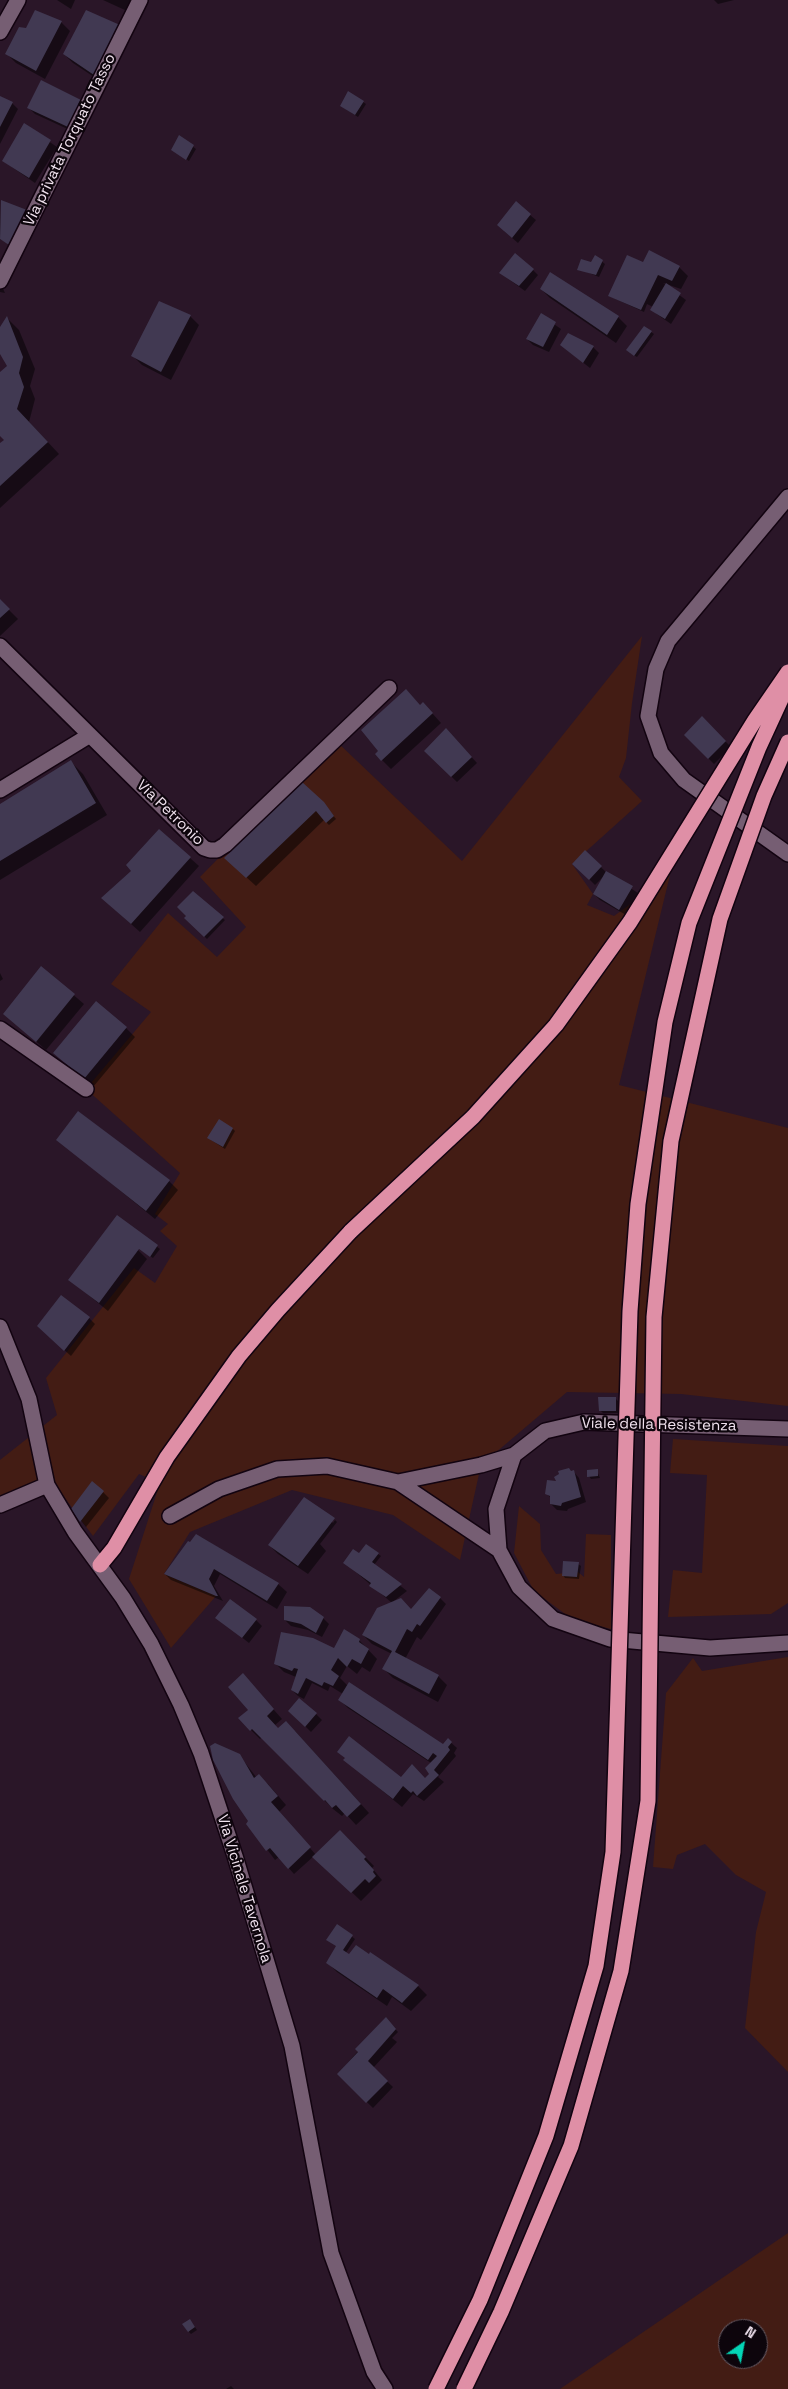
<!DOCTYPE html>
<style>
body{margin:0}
#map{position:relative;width:788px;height:2389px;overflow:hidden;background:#2a1628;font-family:"Space Grotesk",sans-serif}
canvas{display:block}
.north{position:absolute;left:718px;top:2319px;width:50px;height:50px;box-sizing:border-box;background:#0d050c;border:1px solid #685d66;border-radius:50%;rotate:33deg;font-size:14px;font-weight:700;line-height:20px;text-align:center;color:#f0e2ee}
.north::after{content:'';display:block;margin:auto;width:18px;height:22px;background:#04d5b6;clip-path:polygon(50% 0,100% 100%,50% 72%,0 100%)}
</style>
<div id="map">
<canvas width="788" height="2389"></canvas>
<div class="north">N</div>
</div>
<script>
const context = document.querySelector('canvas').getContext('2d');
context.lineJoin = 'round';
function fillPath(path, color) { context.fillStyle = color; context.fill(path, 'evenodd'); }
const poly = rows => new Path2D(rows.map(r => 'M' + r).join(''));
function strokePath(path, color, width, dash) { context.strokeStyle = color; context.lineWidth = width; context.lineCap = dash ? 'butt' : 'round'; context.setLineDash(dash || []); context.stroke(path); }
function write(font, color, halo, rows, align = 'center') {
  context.font = font + ' "Space Grotesk",sans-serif'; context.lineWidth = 4.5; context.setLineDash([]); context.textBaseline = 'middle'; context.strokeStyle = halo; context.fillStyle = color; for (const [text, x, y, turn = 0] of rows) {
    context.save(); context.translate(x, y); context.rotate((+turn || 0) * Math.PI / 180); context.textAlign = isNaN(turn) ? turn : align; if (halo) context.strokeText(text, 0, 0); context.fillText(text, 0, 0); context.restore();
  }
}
fillPath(poly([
 [642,636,632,703,626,758,619,777,642,801,572,864,593,894,587,905,614,916,670,875,619,1085,788,1128,788,1406,681,1394,567,1392,481,1465,460,1560,393,1515,292,1490,190,1532,164,1574,216,1596,171,1648,129,1579,160,1483,139,1474,93,1536,59,1490,47,1485,0,1503,0,1460,57,1415,46,1378,134,1268,155,1283,177,1246,160,1231,168,1224,155,1214,180,1173,86,1089,151,1012,111,984,168,913,217,957,246,927,200,877,335,740,462,861],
 [673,1439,788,1446,788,1603,771,1614,668,1617,673,1570,702,1573,707,1475,670,1473],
 [519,1506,540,1524,541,1550,556,1574,578,1572,584,1577,586,1534,611,1535,611,1629,572,1619,534,1591,514,1553],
 [788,1657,788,2072,745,2028,756,1932,766,1892,736,1875,705,1844,677,1855,673,1869,653,1867,666,1693,693,1658,702,1671],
 [788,2233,788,2389,560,2389],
 [728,2329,758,2329,758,2359,728,2359]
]), '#431c14');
fillPath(poly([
 [57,0,75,0,71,9],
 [103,0,133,0,127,11],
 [714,0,734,0,718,4],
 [61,22,70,31,45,79,16,63,7,54,27,29],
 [128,35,103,83,73,63,64,54],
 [0,98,12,103,18,109,0,144],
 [80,101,86,106,74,132,35,114,29,108],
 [363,102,366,104,358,117,344,108],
 [25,125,57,147,35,183,3,161],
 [180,137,196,149,189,161,175,152],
 [1,202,26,211,12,246,0,239],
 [530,215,536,220,518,243,504,231],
 [596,257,605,264,599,277,579,269,592,264],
 [643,264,679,267,688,276,681,289,663,283,686,300,671,324,658,315,652,310,653,307,647,304,644,312,609,296],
 [533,270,538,275,525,291,500,273],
 [0,282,5,293,0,292],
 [541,289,618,317,627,326,616,343,550,298],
 [541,315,561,329,549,352,533,345,527,339],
 [190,316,199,325,171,380,142,365,133,356],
 [7,318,19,330,35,369,30,386,35,399,29,422,59,454,0,508,0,445,5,440,0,434,0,373,8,366,0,352,0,329],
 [651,332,654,334,637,357,630,353],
 [593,347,599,353,590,368,567,350],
 [0,601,18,619,0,636],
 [420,706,432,713,441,723,391,769,382,760],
 [702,718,731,747,714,764,685,735],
 [452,736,477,763,457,782,425,751],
 [71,762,83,774,107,815,0,880,0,806],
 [323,803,336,819,329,825,324,820,256,886,234,866],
 [585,852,607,873,638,893,626,915,600,900,594,894,603,877,595,885,574,864],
 [190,858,199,866,140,932,112,907],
 [215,913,225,920,207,939,201,933],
 [42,968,84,1004,46,1050,4,1014],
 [0,973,3,979,0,981],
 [126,1028,135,1037,93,1087,64,1062],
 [233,1129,235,1131,225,1149,211,1140],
 [58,1140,169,1181,178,1190,155,1219],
 [117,1217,160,1249,153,1258,134,1246,147,1259,108,1311,70,1280],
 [89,1318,95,1324,71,1356,44,1332],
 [615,1398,618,1401,618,1413,603,1413,600,1410],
 [597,1471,600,1478,591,1479,589,1476],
 [571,1472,574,1472,579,1478,586,1502,568,1509,567,1511,557,1510,551,1504,551,1498,546,1493],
 [103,1492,109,1498,86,1527,72,1509],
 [335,1520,337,1522,320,1544,326,1551,308,1574,278,1554,269,1545,331,1521,333,1523],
 [201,1537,278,1584,287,1592,277,1609,220,1574,214,1586,223,1601,171,1580,165,1574],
 [378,1554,381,1556,374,1565,407,1591,394,1601,412,1611,440,1598,446,1604,421,1640,417,1637,405,1659,438,1676,447,1685,438,1702,393,1678,384,1669,392,1654,372,1644,363,1635,392,1603,344,1562,359,1555],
 [578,1564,581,1566,579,1579,565,1578,563,1575],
 [217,1618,256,1620,262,1626,249,1643],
 [323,1618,329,1624,322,1637,308,1630,291,1626,285,1620],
 [359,1640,377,1659,370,1672,362,1667,357,1674,347,1666,340,1678,348,1686,443,1745,448,1740,457,1748,454,1753,456,1756,438,1777,444,1782,424,1801,413,1794,402,1807,345,1760,401,1779,426,1780,431,1774,431,1763,348,1708,339,1699,343,1694,330,1686,328,1691,312,1683,304,1699,298,1696,292,1690,296,1677,284,1672,275,1663,335,1649],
 [251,1684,282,1719,275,1725,278,1729,295,1731,369,1813,356,1825,345,1813,342,1816,333,1809,262,1737,260,1739,251,1730],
 [290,1711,316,1714,322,1720,311,1732],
 [239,1755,257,1778,268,1784,286,1805,279,1812,316,1855,340,1832,374,1866,372,1868,382,1880,361,1901,314,1856,294,1874,279,1857,275,1860,248,1824,250,1821],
 [337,1925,355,1939,345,1954,418,1986,427,1995,411,2011,392,1997,387,2006,337,1972,328,1963,338,1947],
 [386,2019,398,2032,392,2038,397,2042,373,2068,393,2087,373,2108,338,2074],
 [192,2323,197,2330,191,2334,189,2332],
 [231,2386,234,2389,226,2389]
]), '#0007');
fillPath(poly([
 [35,10,62,21,36,71,5,54,19,27,26,28],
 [86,10,120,25,94,75,63,54],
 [41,80,81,100,68,127,27,108],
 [348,91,364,101,355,115,340,106],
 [0,96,13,102,0,127],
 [24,123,51,140,29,178,2,161],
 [179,135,194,145,186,160,171,150],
 [1,200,27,210,9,245,0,239],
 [516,201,531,214,512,238,497,225],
 [649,250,680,266,672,281,658,275,641,310,608,296,627,255,643,262],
 [515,253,534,269,519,286,499,273],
 [595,255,603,260,596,275,577,270,581,259,591,262],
 [550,272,619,316,607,335,540,289],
 [666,283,681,293,665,319,650,310],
 [159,301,191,315,161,372,131,356],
 [541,313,556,322,543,347,526,339],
 [7,316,23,357,19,373,24,387,17,409,48,442,0,486,0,443,4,440,0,436,0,372,7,366,0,354,0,327],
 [644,326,652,331,634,356,626,350],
 [568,333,594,346,583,363,560,345],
 [0,599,10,609,0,618],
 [406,689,420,705,423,702,433,713,381,761,375,754,378,751,361,730],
 [702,716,726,741,708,759,684,735],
 [446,728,472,757,451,777,424,751],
 [71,760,96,803,0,861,0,804],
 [302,782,324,802,334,816,326,823,316,811,246,878,224,858],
 [159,829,191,857,131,924,101,898,131,871,126,865],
 [585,850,602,866,589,880,572,864],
 [606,871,633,886,619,910,593,894],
 [193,891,224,917,204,937,184,918,186,916,177,907],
 [41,966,75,994,36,1042,3,1014],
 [96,1001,127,1027,84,1079,53,1053],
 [78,1111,170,1180,146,1211,56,1140],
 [219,1119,233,1128,223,1147,207,1138],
 [117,1215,158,1245,150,1257,139,1249,99,1303,68,1280],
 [61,1295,90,1317,64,1351,37,1326],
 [598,1397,616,1397,616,1411,599,1411],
 [569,1468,571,1471,574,1470,581,1497,562,1503,561,1506,550,1504,550,1496,545,1494,547,1480,556,1481,554,1477,559,1474,558,1471],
 [598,1469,598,1476,587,1477,587,1470],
 [92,1481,104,1491,80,1522,71,1509],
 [304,1497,335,1518,298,1566,268,1545],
 [196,1534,279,1583,267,1601,214,1569,209,1579,218,1596,216,1596,164,1574,188,1541,190,1542],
 [366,1544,379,1553,372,1562,402,1584,386,1597,369,1586,371,1583,343,1563,353,1549,359,1553],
 [563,1561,579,1562,577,1577,562,1576],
 [429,1588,441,1597,420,1626,417,1624,412,1632,407,1629,395,1652,439,1675,429,1694,382,1669,392,1651,362,1635,377,1608,401,1598,411,1609],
 [230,1599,257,1619,242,1638,215,1618],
 [284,1606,310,1607,324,1617,316,1633,301,1624,284,1620],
 [344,1629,360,1639,359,1642,369,1649,361,1664,352,1659,347,1667,338,1658,331,1670,339,1676,333,1686,324,1682,322,1686,306,1678,298,1694,291,1690,298,1669,294,1668,292,1671,274,1664,281,1632,313,1638,334,1648],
 [243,1673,274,1709,267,1716,278,1728,286,1721,361,1804,347,1817,336,1805,332,1808,325,1800,324,1801,252,1729,250,1731,238,1718,248,1710,228,1687],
 [349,1682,443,1744,448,1738,452,1742,448,1747,450,1750,434,1770,439,1775,417,1796,413,1791,411,1793,403,1786,393,1799,343,1760,345,1758,337,1752,349,1736,401,1777,412,1764,425,1778,429,1774,425,1768,437,1756,433,1753,428,1760,338,1700],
 [299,1698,317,1713,305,1727,288,1711],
 [215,1743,240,1754,254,1778,259,1774,278,1796,271,1802,311,1847,288,1869,270,1848,266,1851,246,1824,248,1821,233,1799,213,1760,210,1746],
 [340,1830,366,1857,364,1859,374,1870,373,1872,376,1876,369,1883,365,1879,351,1893,312,1857],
 [337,1924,353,1935,343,1950,349,1954,356,1945,369,1954,370,1952,419,1985,402,2003,383,1989,377,1998,326,1963,336,1946,326,1940],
 [386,2017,396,2029,368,2061,388,2081,366,2103,337,2074,358,2052,355,2049],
 [190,2319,195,2327,188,2332,182,2324]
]), '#413952');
const minor = poly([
 [0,32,18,0],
 [0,281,140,0],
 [788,497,668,641,656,669,648,716,661,753,684,780,788,854],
 [0,646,204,848,210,850,217,850,225,845,389,688],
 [0,790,90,735],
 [0,1029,86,1089],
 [0,1327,29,1399,47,1485,75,1532,123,1598,151,1644,181,1705,201,1753,235,1856,292,2046,331,2253,374,2372,385,2389],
 [788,1429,584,1422,545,1431,514,1455,496,1509,499,1550,519,1587,553,1619,610,1639,710,1648,788,1643],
 [398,1482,481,1465,514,1455],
 [0,1505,47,1485],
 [170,1516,219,1489,277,1469,327,1466,398,1482,499,1550]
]);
const highway = poly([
 [100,1565,114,1548,167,1457,239,1356,278,1310,351,1231]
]);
strokePath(minor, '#120310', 18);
strokePath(highway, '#120310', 18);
strokePath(minor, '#765e73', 15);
strokePath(highway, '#df8fa6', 15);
const highwayBridge = poly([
 [351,1231,473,1117,556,1025,630,922,755,720,788,672],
 [436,2389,480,2300,546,2136,596,1966,613,1852,630,1311,638,1204,665,1022,689,923,759,747,788,684],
 [464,2389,501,2312,571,2146,621,1971,648,1801,654,1317,671,1141,720,919,764,796,788,742]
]);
strokePath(highwayBridge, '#120310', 18, []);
strokePath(highwayBridge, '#df8fa6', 15);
write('15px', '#f0e2ee', '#0d050c', [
 ["Via privata Torquato Tasso",70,140,-64],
 ["Via Petronio",170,813,44],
 ["Viale della Resistenza",659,1425,1],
 ["Via Vicinale Tavernola",244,1889,73]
]);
</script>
